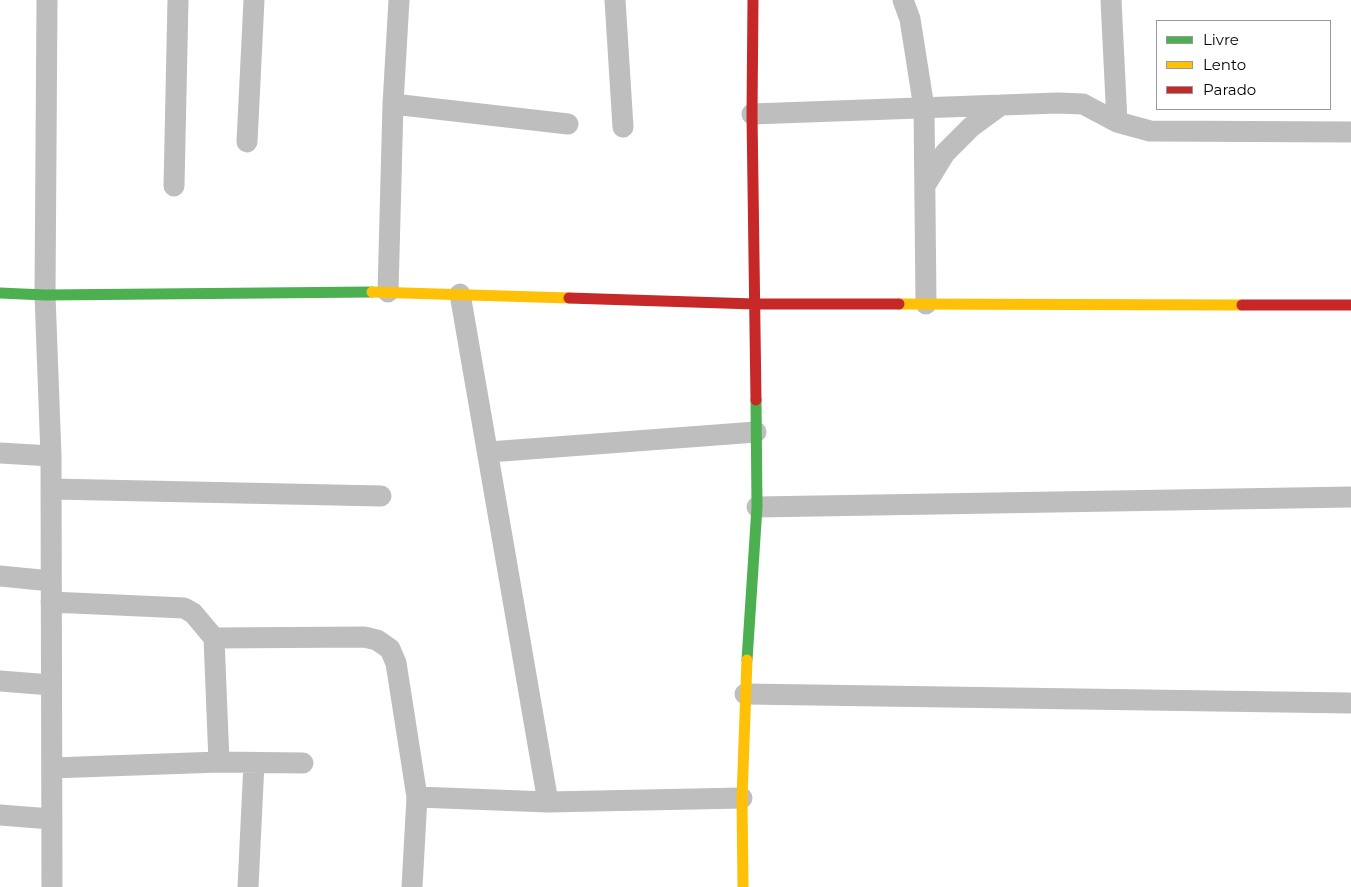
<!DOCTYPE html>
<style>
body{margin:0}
#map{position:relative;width:1351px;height:887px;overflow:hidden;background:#fff;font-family:Montserrat,sans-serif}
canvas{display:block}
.legend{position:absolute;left:1156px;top:20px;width:175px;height:90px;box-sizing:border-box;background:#fff;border:1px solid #999;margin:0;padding:6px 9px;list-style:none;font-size:15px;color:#000}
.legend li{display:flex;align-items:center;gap:10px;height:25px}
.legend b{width:25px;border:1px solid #999}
</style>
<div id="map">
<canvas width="1351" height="887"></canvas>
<ul class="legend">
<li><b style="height:6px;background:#4caf50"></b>Livre</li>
<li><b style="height:6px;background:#ffc107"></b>Lento</li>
<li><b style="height:6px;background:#c62828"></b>Parado</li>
</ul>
</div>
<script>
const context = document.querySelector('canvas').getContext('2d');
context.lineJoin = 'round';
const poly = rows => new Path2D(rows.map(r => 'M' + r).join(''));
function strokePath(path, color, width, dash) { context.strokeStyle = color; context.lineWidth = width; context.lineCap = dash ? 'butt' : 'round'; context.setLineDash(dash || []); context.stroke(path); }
strokePath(poly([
 [47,0,45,295,51,456,52,887],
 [615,0,623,127],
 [903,0,910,19,924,108,926,304],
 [1111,0,1117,122],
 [393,104,568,124],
 [752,114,1058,103,1083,104,1117,122,1150,131,1351,132],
 [247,142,254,0],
 [926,184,945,153,971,127,1001,105],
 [174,186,178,0],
 [388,292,393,104,399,0],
 [460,294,548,802],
 [489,452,756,432],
 [0,453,51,456],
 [52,489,381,496],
 [757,507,1351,497],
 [0,576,51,581],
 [51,602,184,608,193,613,214,638,364,637,377,640,390,649,396,663,417,797,412,887],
 [214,638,219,762],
 [0,681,51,685],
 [745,694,1349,703],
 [52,768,219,762,303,763],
 [417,797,548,802,742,798],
 [0,815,51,819],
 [248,887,254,763]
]), '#bebebe', 21);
strokePath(poly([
 [0,293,45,295,372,292],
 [747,660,757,507,756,400]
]), '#4caf50', 11);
strokePath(poly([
 [372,292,569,298],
 [899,304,1242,305],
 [743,887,742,798,747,660]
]), '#ffc107', 11);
strokePath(poly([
 [753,0,752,114,756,400],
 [569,298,754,304,899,304],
 [1242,305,1351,305]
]), '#c62828', 11);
</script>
